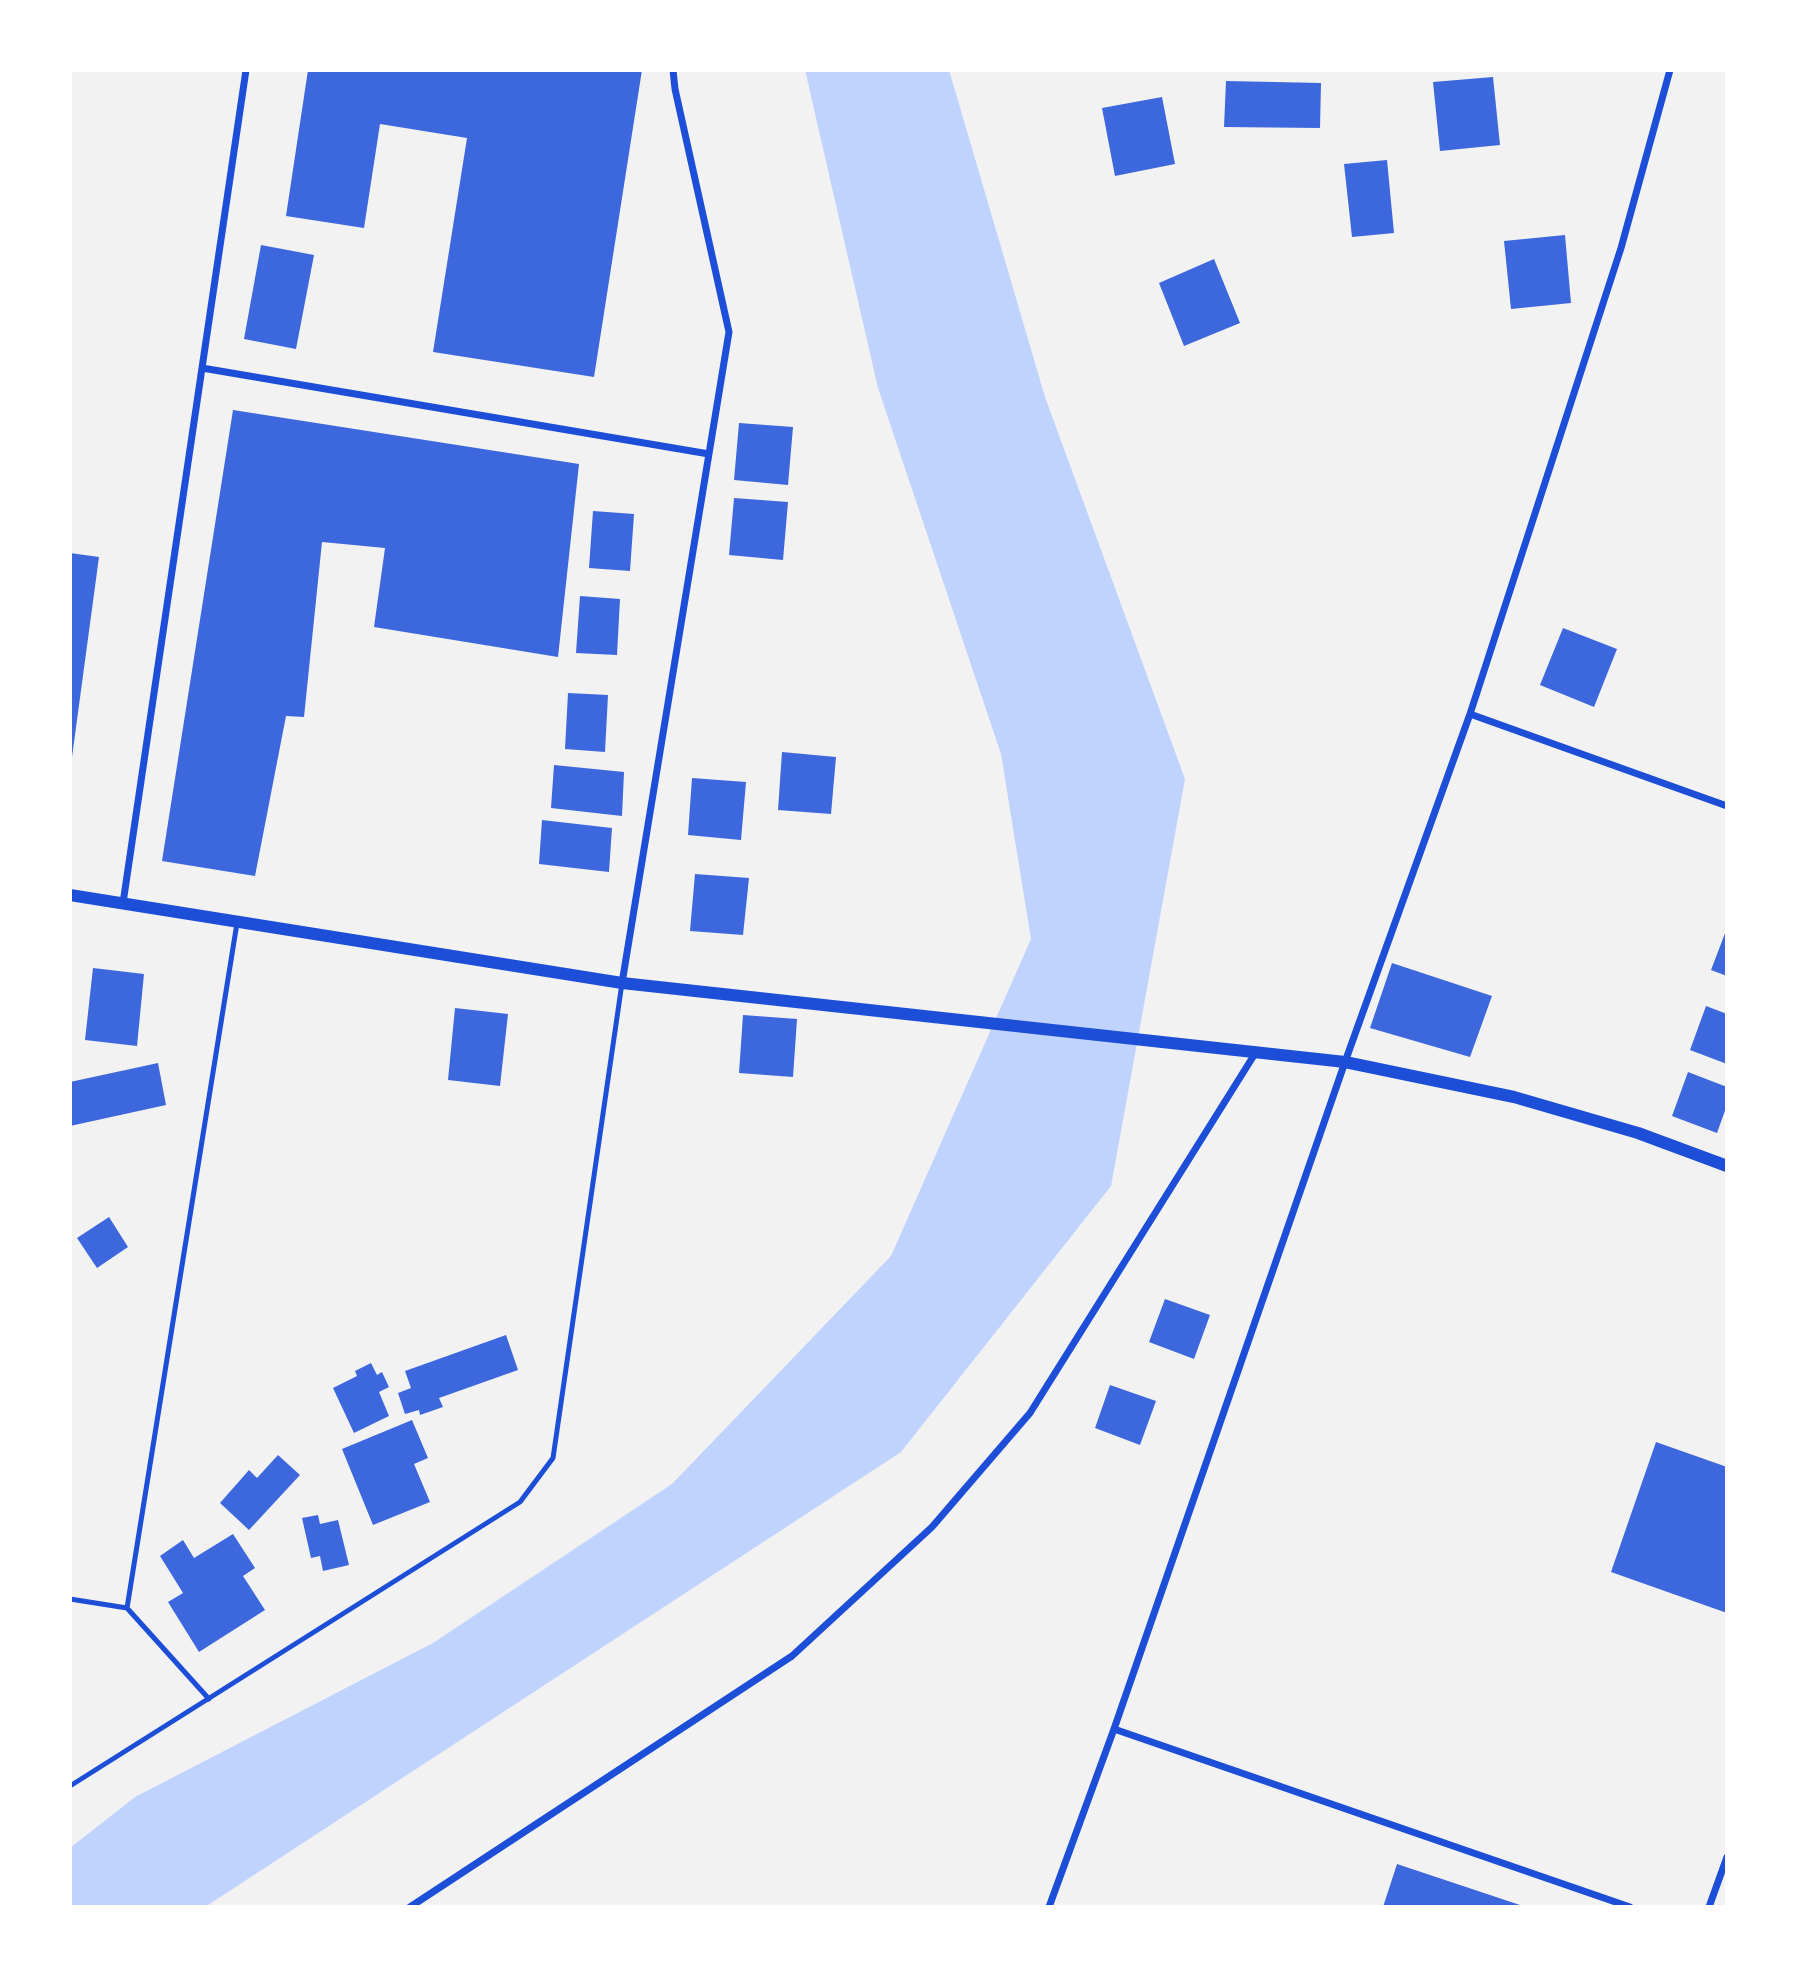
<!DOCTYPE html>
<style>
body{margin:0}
#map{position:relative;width:1797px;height:1977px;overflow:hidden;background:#f2f2f2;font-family:"Asap Condensed",sans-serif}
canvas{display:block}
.frame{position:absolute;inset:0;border:72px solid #fff;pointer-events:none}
</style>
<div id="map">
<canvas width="1797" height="1977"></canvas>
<div class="frame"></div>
</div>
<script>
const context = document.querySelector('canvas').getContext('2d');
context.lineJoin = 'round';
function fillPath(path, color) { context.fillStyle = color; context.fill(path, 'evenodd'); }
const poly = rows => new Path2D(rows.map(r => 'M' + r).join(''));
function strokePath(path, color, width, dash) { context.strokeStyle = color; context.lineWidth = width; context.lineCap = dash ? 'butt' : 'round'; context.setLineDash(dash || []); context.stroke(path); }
fillPath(poly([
 [805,70,949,70,1045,397,1185,779,1111,1186,901,1452,205,1907,70,1907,70,1848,135,1797,433,1643,672,1484,891,1256,1031,939,1001,754,878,388]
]), '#bfd3fe');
fillPath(poly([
 [308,70,642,70,594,377,433,352,467,138,380,124,364,228,286,216],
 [1493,77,1500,145,1440,151,1433,82],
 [1226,81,1321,83,1320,128,1224,127],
 [1162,97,1175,164,1115,176,1102,108],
 [1387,160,1394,233,1352,237,1344,164],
 [1565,235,1571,303,1511,309,1504,241],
 [261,245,314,255,296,349,244,339],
 [1214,259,1240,323,1184,346,1159,283],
 [233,410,579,464,558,657,374,627,385,548,322,542,304,717,286,716,255,876,162,861],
 [739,423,793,427,788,485,734,480],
 [734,498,788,502,783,560,729,555],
 [593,511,634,514,630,571,589,568],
 [70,553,99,557,72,757,70,757],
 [580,596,620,599,617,655,576,653],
 [1563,628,1617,649,1594,707,1540,685],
 [568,693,608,695,605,752,565,749],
 [782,752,836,757,831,814,778,810],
 [554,765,624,772,622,816,551,808],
 [692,778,746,782,741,840,688,835],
 [542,820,612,828,609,872,539,864],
 [695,874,749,878,743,935,690,931],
 [1727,928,1727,976,1711,970],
 [1392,963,1492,996,1470,1057,1370,1028],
 [93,968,144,974,137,1046,85,1040],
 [1706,1006,1727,1014,1727,1064,1690,1050],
 [455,1008,508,1014,500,1086,448,1080],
 [743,1015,797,1019,793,1077,739,1073],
 [158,1063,166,1105,70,1126,70,1082],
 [1688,1072,1727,1087,1727,1105,1717,1133,1672,1116],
 [109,1217,128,1247,97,1268,77,1238],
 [1165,1299,1210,1315,1194,1359,1149,1342],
 [506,1335,518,1370,439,1398,443,1407,420,1415,419,1410,405,1414,398,1393,411,1388,405,1371],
 [371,1363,377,1375,382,1372,389,1387,379,1392,389,1416,354,1433,333,1388,357,1376,355,1371],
 [1110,1385,1156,1401,1140,1445,1095,1428],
 [412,1420,428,1458,414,1464,430,1502,373,1525,342,1449],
 [1656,1442,1727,1467,1727,1613,1611,1572],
 [278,1455,300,1475,249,1530,220,1503,249,1470,257,1478],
 [318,1515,320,1524,338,1520,349,1565,323,1571,320,1556,311,1558,302,1518],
 [233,1534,255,1568,243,1576,265,1610,199,1652,168,1602,183,1593,160,1556,183,1540,194,1558],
 [1397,1864,1526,1907,1383,1907]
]), '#3d67dc');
strokePath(poly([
 [70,1599,127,1608,209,1699],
 [127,1608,237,923],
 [70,1786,520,1502,553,1458,622,983]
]), '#1d4ed8', 5);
strokePath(poly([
 [202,368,709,454],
 [1470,714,1727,806],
 [123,903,246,70],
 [622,983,729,332,675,89,673,70],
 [1114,1729,1630,1907],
 [410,1907,792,1656,932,1527,1030,1413,1256,1052],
 [1049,1907,1114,1729,1345,1062,1470,714,1621,248,1670,70],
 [1709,1907,1727,1857]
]), '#1d4ed8', 7);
strokePath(poly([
 [70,895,622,983,1345,1062,1514,1097,1638,1133,1727,1166]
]), '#1d4ed8', 12);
</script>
